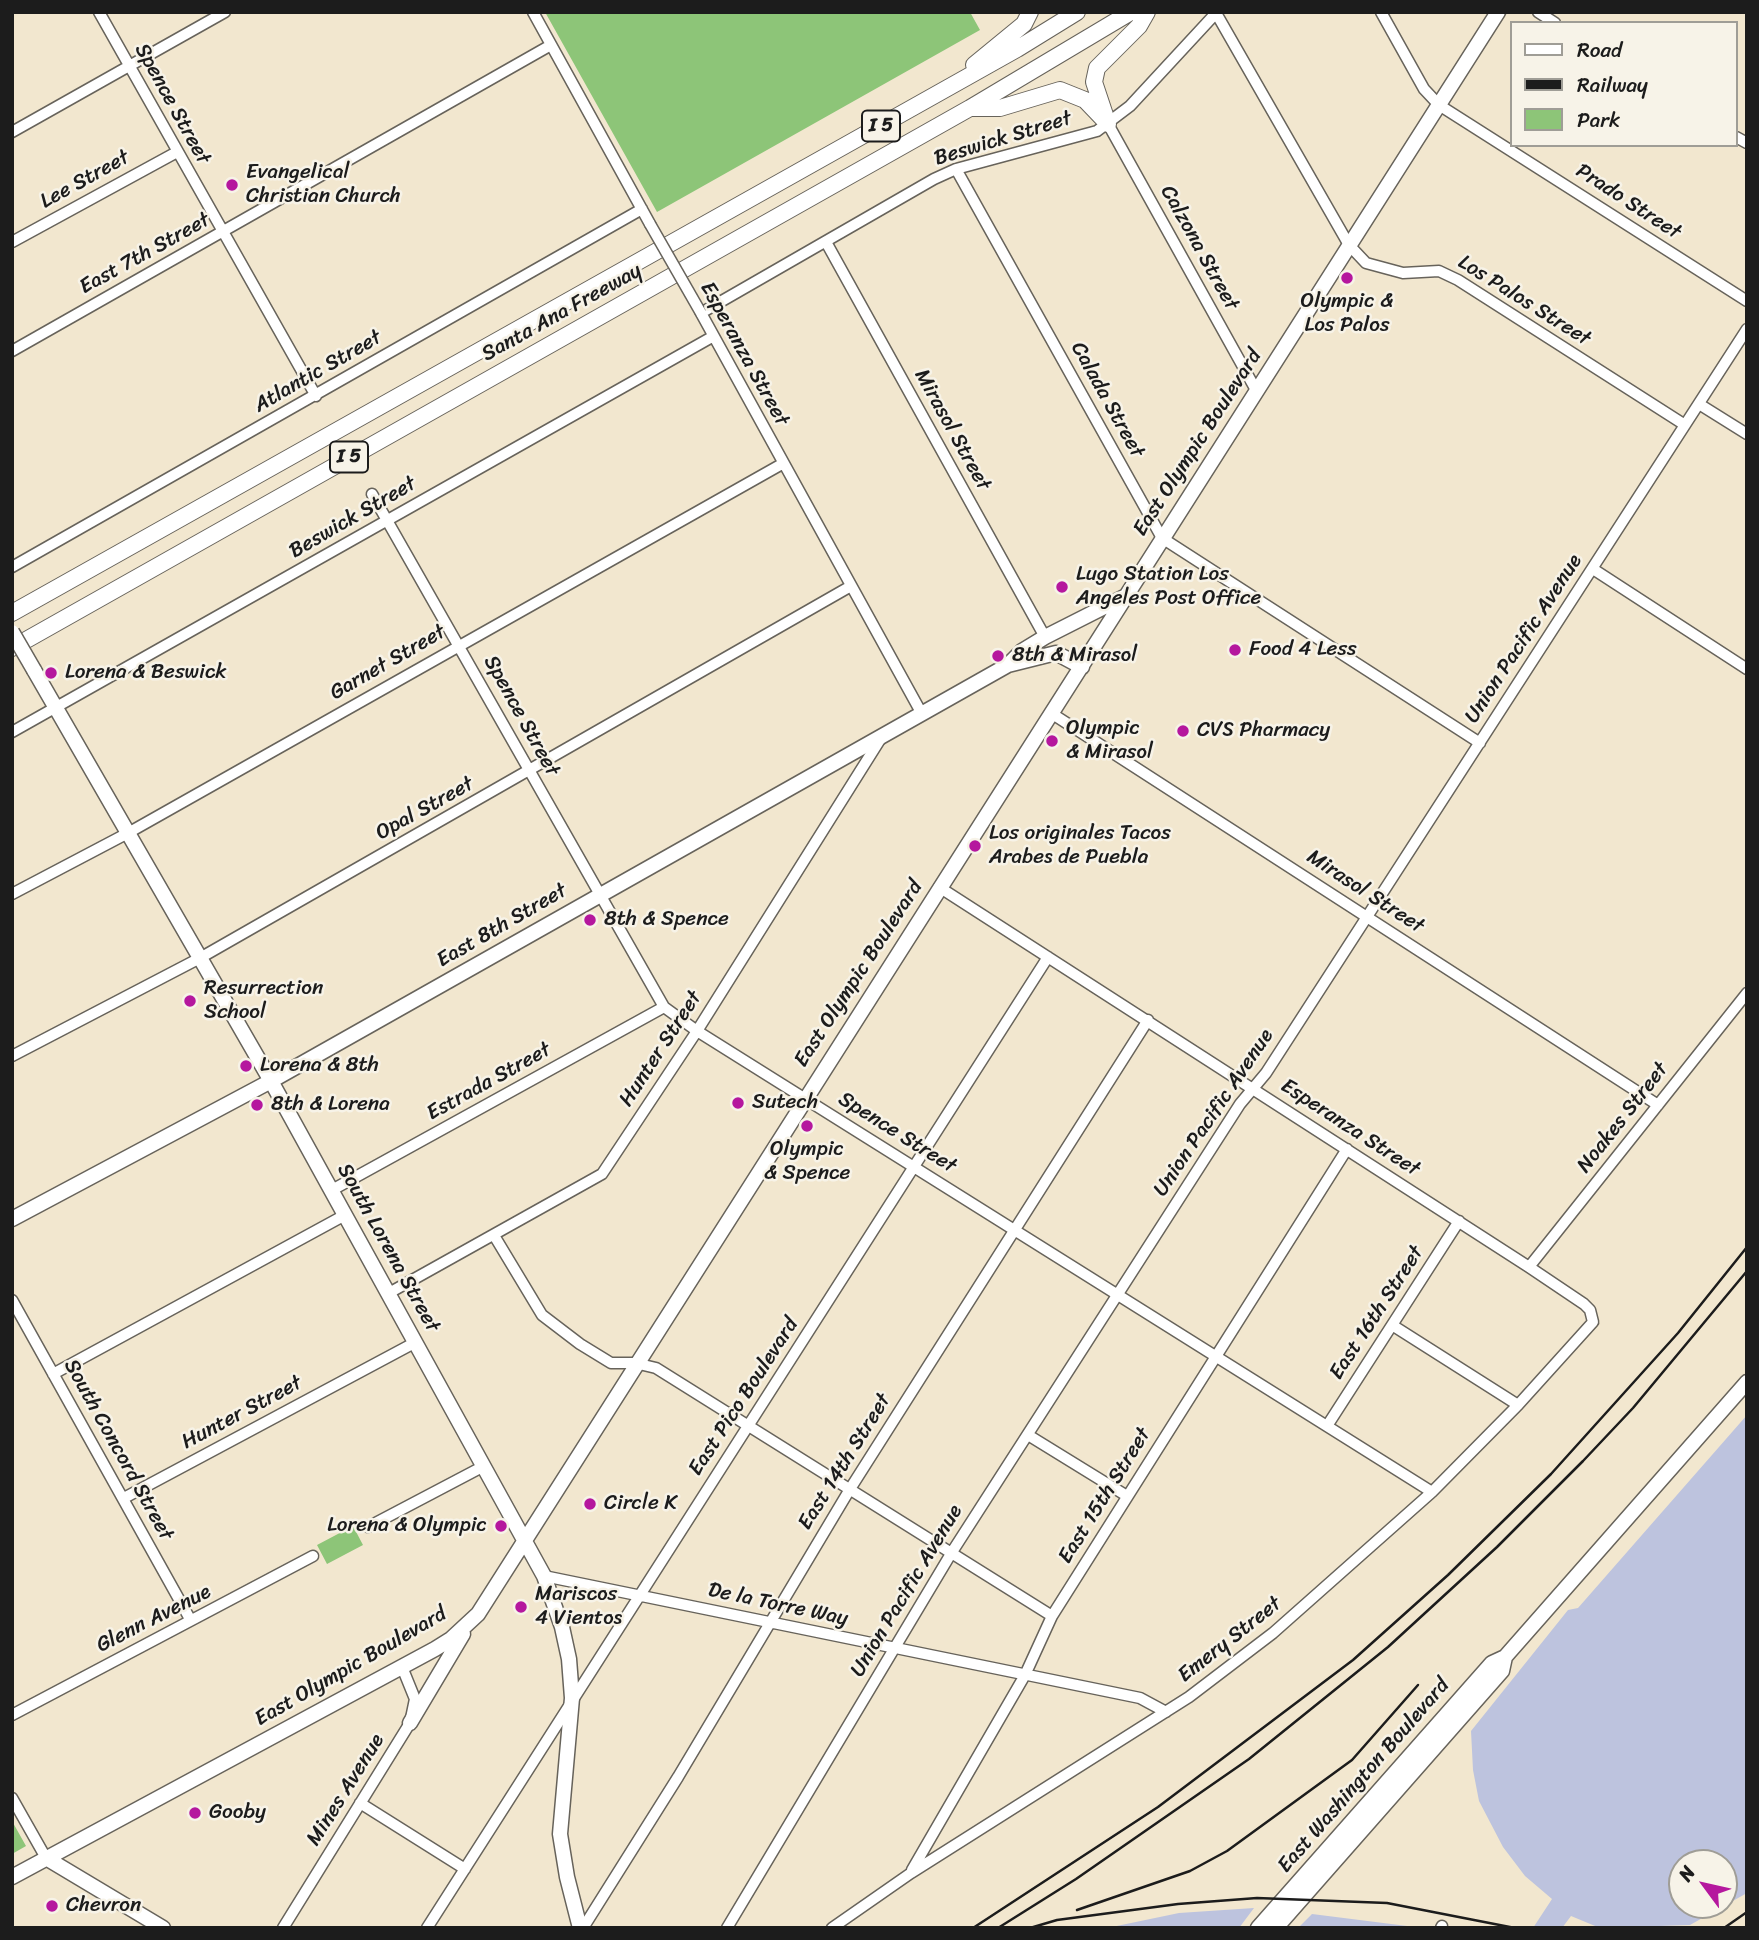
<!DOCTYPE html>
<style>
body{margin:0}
#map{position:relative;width:1759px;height:1940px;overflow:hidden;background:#f2e7cf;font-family:Sriracha,sans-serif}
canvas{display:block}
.frame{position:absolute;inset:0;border:14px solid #1c1c1c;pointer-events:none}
.legend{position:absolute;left:1510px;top:21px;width:228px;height:126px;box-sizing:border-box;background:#f7f3e8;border:2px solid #9f9d96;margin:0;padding:9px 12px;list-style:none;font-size:21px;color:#1c1c1c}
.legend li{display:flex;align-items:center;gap:14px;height:35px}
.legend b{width:35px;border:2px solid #9f9d96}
.north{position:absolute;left:1668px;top:1849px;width:70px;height:70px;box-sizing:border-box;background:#f7f3e8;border:2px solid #9f9d96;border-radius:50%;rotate:303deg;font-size:19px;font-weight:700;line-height:28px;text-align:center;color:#1c1c1c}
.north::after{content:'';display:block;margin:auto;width:24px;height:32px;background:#b5179e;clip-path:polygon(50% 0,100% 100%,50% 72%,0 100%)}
</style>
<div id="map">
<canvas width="1759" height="1940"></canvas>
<div class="frame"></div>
<ul class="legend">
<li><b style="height:9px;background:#fff"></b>Road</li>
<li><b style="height:9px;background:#1c1c1c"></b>Railway</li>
<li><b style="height:19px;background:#8dc578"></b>Park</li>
</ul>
<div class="north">N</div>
</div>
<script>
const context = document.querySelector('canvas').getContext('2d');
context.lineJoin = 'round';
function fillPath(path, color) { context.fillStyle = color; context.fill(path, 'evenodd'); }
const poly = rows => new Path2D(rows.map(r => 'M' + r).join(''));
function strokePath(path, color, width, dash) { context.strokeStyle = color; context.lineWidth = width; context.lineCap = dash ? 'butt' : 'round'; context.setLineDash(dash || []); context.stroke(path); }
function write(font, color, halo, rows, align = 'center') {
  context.font = font + ' Sriracha,sans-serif'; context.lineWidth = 5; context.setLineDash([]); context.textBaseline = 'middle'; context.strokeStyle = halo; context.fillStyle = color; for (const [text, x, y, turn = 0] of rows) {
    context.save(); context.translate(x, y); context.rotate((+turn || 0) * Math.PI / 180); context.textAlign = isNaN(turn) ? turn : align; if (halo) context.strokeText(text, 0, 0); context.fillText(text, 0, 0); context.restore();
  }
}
fillPath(poly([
 [1747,1415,1747,1893,1690,1925,1600,1928,1571,1916,1562,1928,1533,1928,1552,1899,1525,1876,1503,1847,1479,1801,1473,1770,1471,1731,1568,1610,1578,1608],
 [1682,1863,1724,1863,1724,1905,1682,1905],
 [1254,1908,1239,1928,1107,1928,1179,1913],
 [1312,1914,1423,1928,1298,1928]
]), '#bdc3de');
fillPath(poly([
 [545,12,970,12,980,30,657,212],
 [353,1526,363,1545,327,1564,317,1545],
 [12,1821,26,1846,12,1854]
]), '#8dc578');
const minor = poly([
 [99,12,316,396],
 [533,12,650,224],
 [1381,12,1424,89,1439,105,1747,301],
 [1538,12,1555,23],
 [1216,13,1349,245,1366,263,1403,273,1439,271,1458,280,1685,425],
 [1108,124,1256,390],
 [12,132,225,12],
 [1736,137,1747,143],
 [956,169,1162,538,1480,743],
 [12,242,177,152],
 [826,242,1045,637],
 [12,351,551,45],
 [1699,404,1747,434],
 [372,494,664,1007,697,1031,1432,1492],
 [12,567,642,209],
 [1593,569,1747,669],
 [1051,713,1658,1105],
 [922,714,701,313,934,179,956,169,1097,131,1130,106,1217,12],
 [12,732,712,337],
 [12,894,128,833,782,464],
 [12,1056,200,958,851,586],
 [332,1190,664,1007],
 [495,1237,542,1315,580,1344,611,1363,635,1363,656,1368,1052,1616],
 [1529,1267,1747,993],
 [389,1293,602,1174,697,1031,881,738],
 [12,1300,190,1619],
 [1392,1325,1518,1405],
 [53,1374,345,1215],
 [1327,1426,1459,1221],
 [1028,1435,1127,1496],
 [124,1498,416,1342],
 [368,1527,484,1466],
 [544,1576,1140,1698,1166,1712],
 [12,1715,313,1556],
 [12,1798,46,1858],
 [360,1803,465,1869],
 [912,1870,1025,1675,1052,1616,1347,1149],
 [283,1928,410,1723,415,1699,402,1667],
 [427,1928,1048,957],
 [583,1928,678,1777,850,1489,1148,1020],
 [727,1928,952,1552,1240,1104,1266,1073,1747,329],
 [832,1928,911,1873,1189,1697,1273,1633,1432,1492,1518,1405,1593,1322,1590,1310,1584,1304,1529,1267,939,887],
 [1441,1928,1442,1926]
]);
const major = poly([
 [1009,664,1022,651,1045,637,1124,597],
 [34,670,271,1081,544,1576,562,1627,569,1659,572,1698,560,1834,567,1877,580,1928],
 [12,1219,271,1081,1008,665,1056,653,1082,667],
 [410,1723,463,1634],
 [46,1858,163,1928],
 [12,1877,435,1649,451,1639,478,1614,1498,12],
 [1258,1928,1492,1663,1505,1657,1747,1382],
 [1276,1928,1502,1671,1505,1657]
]);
const highway = poly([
 [974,65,1024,24,1030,12],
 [972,108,1000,108,1060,90,1085,100,1108,124],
 [1106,118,1094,82,1097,68,1139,26,1147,12],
 [12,613,1017,49,1077,12],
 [12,648,970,108,1131,12]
]);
strokePath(minor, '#67635b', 13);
strokePath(major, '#67635b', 17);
strokePath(highway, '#67635b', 18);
strokePath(minor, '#fff', 10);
strokePath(major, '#fff', 14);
strokePath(highway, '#fff', 16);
strokePath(poly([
 [1077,1910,1190,1871,1227,1851,1352,1760,1418,1685],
 [973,1928,1158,1807,1353,1660,1448,1575,1551,1474,1678,1333,1747,1247],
 [998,1928,1076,1879,1249,1759,1388,1647,1497,1547,1583,1461,1633,1408,1747,1271],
 [1030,1928,1057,1920,1178,1904,1257,1898,1387,1903,1515,1928],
 [1724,1928,1747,1912]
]), '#1c1c1c', 2.5);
const minorBridge = poly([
 [650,224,701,313]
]);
const majorBridge = poly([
 [12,632,34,670]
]);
strokePath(minorBridge, '#67635b', 13, []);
strokePath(majorBridge, '#67635b', 17, []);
strokePath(minorBridge, '#fff', 10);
strokePath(majorBridge, '#fff', 14);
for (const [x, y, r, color] of [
 [232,185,7,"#b5179e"],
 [1347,278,7,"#b5179e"],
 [1062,587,7,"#b5179e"],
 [1235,650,7,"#b5179e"],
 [998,656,7,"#b5179e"],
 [51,673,7,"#b5179e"],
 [1183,731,7,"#b5179e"],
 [1052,741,7,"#b5179e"],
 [975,846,7,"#b5179e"],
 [590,920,7,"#b5179e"],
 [190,1001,7,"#b5179e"],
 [246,1066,7,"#b5179e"],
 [738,1103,7,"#b5179e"],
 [257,1105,7,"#b5179e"],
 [807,1126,7,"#b5179e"],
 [590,1504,7,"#b5179e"],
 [501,1526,7,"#b5179e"],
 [521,1607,7,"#b5179e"],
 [195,1813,7,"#b5179e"],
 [52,1906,7,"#b5179e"]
]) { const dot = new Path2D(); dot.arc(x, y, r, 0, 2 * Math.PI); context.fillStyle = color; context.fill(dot); strokePath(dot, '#f7f3e8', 2.5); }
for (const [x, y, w] of [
 [881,126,38],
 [349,457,38]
]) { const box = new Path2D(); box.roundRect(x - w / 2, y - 15.5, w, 31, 5); context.fillStyle = '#f7f3e8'; context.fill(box); strokePath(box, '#1c1c1c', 2); }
write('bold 19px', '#1c1c1c', null, [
 ["I 5",881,126],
 ["I 5",349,457]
]);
write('21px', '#1c1c1c', '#f7f3e8', [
 ["Spence Street",172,104,61],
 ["Beswick Street",1003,139,-17],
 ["Lee Street",85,180,-29],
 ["Prado Street",1628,202,33],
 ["Calzona Street",1199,248,61],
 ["East 7th Street",145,254,-29],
 ["Los Palos Street",1524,301,32],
 ["Santa Ana Freeway",562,313,-29],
 ["Esperanza Street",744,354,61],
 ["Atlantic Street",318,372,-30],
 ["Calada Street",1107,400,61],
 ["Mirasol Street",952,430,61],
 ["East Olympic Boulevard",1198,443,-57],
 ["Beswick Street",353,518,-30],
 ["Union Pacific Avenue",1524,639,-57],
 ["Garnet Street",388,663,-30],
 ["Spence Street",521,716,61],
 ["Opal Street",425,809,-29],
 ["Mirasol Street",1365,892,33],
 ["East 8th Street",502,926,-30],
 ["East Olympic Boulevard",859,974,-57],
 ["Hunter Street",661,1049,-57],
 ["Estrada Street",489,1082,-29],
 ["Union Pacific Avenue",1214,1113,-56],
 ["Noakes Street",1623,1118,-52],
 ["Esperanza Street",1350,1128,33],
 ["Spence Street",897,1133,32],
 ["South Lorena Street",388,1248,61],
 ["East 16th Street",1377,1313,-57],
 ["East Pico Boulevard",744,1397,-57],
 ["Hunter Street",242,1413,-28],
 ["South Concord Street",118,1450,61],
 ["East 14th Street",845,1462,-58],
 ["East 15th Street",1105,1496,-58],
 ["Union Pacific Avenue",907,1591,-59],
 ["De la Torre Way",778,1605,12],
 ["Glenn Avenue",154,1619,-27],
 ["Emery Street",1230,1640,-38],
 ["East Olympic Boulevard",351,1667,-30],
 ["East Washington Boulevard",1364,1776,-49],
 ["Mines Avenue",346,1790,-58]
]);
write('21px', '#1c1c1c', '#f7f3e8', [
 ["Evangelical",246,173],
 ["Christian Church",246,197],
 ["Olympic &",1347,302,"center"],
 ["Los Palos",1347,326,"center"],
 ["Lugo Station Los",1076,575],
 ["Angeles Post Office",1076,599],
 ["Food 4 Less",1249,650],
 ["8th & Mirasol",1012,656],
 ["Lorena & Beswick",65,673],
 ["Olympic",1066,729],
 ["& Mirasol",1066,753],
 ["CVS Pharmacy",1197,731],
 ["Los originales Tacos",989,834],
 ["Arabes de Puebla",989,858],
 ["8th & Spence",604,920],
 ["Resurrection",204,989],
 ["School",204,1013],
 ["Lorena & 8th",260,1066],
 ["Sutech",752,1103],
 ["8th & Lorena",271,1105],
 ["Olympic",807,1150,"center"],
 ["& Spence",807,1174,"center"],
 ["Circle K",604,1504],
 ["Lorena & Olympic",487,1526,"right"],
 ["Mariscos",535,1595],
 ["4 Vientos",535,1619],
 ["Gooby",209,1813],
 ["Chevron",66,1906]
], 'left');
</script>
